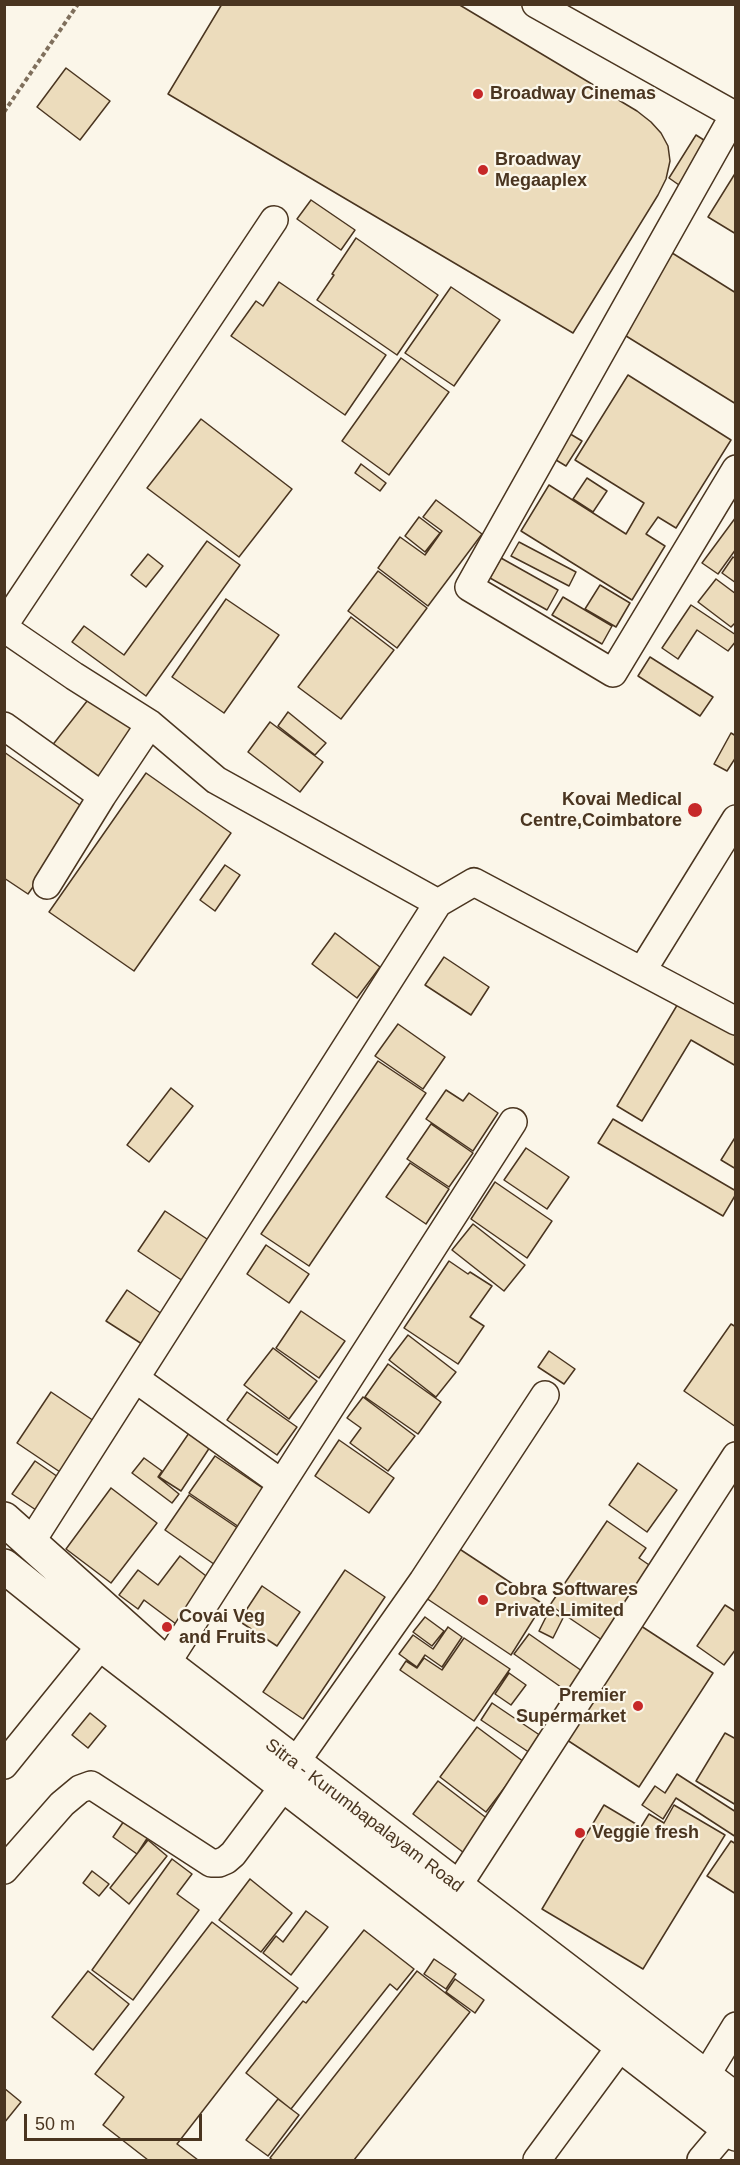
<!DOCTYPE html>
<style>
body{margin:0}
#map{position:relative;width:740px;height:2165px;overflow:hidden;background:#fbf6e9;font-family:Helvetica,sans-serif}
canvas{display:block}
.frame{position:absolute;inset:0;border:6px solid #4a3520;pointer-events:none}
.scale{position:absolute;left:24px;top:2114px;width:178px;height:27px;box-sizing:border-box;border:3px solid #4a3520;border-top:0;padding-left:8px;font-size:18px;line-height:21px;white-space:nowrap;color:#4a3520;-webkit-text-stroke:4px #fbf6e9;paint-order:stroke}
</style>
<div id="map">
<canvas width="740" height="2165"></canvas>
<div class="frame"></div>
<div class="scale">50 m</div>
</div>
<script>
const context = document.querySelector('canvas').getContext('2d');
context.lineJoin = 'round';
function fillPath(path, color) { context.fillStyle = color; context.fill(path, 'evenodd'); }
const poly = rows => new Path2D(rows.map(r => 'M' + r).join(''));
function strokePath(path, color, width, dash) { context.strokeStyle = color; context.lineWidth = width; context.lineCap = dash ? 'butt' : 'round'; context.setLineDash(dash || []); context.stroke(path); }
function write(font, color, halo, rows, align = 'center') {
  context.font = font + ' Helvetica,sans-serif'; context.lineWidth = 4.5; context.setLineDash([]); context.textBaseline = 'middle'; context.strokeStyle = halo; context.fillStyle = color; for (const [text, x, y, turn = 0] of rows) {
    context.save(); context.translate(x, y); context.rotate((+turn || 0) * Math.PI / 180); context.textAlign = isNaN(turn) ? turn : align; if (halo) context.strokeText(text, 0, 0); context.fillText(text, 0, 0); context.restore();
  }
}
const building = poly([
 [222,4,458,4,637,111,651,122,661,133,668,146,670,161,666,179,658,195,573,333,168,94,222,4],
 [66,68,110,101,80,140,37,107,66,68],
 [696,135,707,142,679,185,669,178,696,135],
 [736,172,736,234,708,217,736,172],
 [311,200,355,230,341,250,297,219,311,200],
 [356,238,438,295,397,355,317,300,334,275,332,274,356,238],
 [669,251,736,293,736,404,618,331,669,251],
 [279,282,386,355,345,415,231,336,256,301,263,306,279,282],
 [451,287,500,320,454,386,405,353,451,287],
 [401,358,449,392,389,475,342,441,401,358],
 [628,375,731,440,676,528,658,517,646,534,665,546,632,600,521,531,549,485,626,534,644,503,575,460,628,375],
 [201,419,292,489,239,557,147,488,201,419],
 [567,432,582,441,566,466,551,457,567,432],
 [361,464,386,483,380,491,355,473,361,464],
 [587,478,607,491,593,512,573,499,587,478],
 [436,500,482,534,428,606,378,568,400,537,425,555,442,531,423,517,436,500],
 [419,517,440,533,425,552,405,536,419,517],
 [736,517,736,549,718,574,702,563,736,517],
 [207,541,240,565,146,696,72,642,84,626,124,655,207,541],
 [519,542,576,572,569,586,511,556,519,542],
 [148,554,163,566,146,587,131,575,148,554],
 [733,557,736,559,736,583,722,573,733,557],
 [501,558,558,590,547,610,490,578,501,558],
 [378,571,427,608,397,648,348,611,378,571],
 [716,579,736,594,736,622,731,627,698,602,716,579],
 [600,585,630,603,616,627,585,609,600,585],
 [563,597,612,626,602,644,552,615,563,597],
 [226,599,279,635,224,713,172,677,226,599],
 [691,605,736,635,736,641,728,651,697,630,678,659,662,648,691,605],
 [351,617,394,650,341,719,298,687,351,617],
 [650,657,713,697,700,716,638,676,650,657],
 [91,696,135,730,96,781,51,747,91,696],
 [288,712,326,743,315,755,278,726,288,712],
 [270,722,323,762,300,792,248,752,270,722],
 [731,733,736,736,736,757,727,771,714,764,731,733],
 [4,752,87,810,28,894,4,878,4,752],
 [146,773,231,833,134,971,49,912,146,773],
 [225,865,240,875,215,911,200,900,225,865],
 [335,933,380,967,357,998,312,964,335,933],
 [444,957,489,987,471,1015,425,985,444,957],
 [679,1002,736,1036,736,1066,691,1040,642,1121,617,1106,679,1002],
 [398,1024,445,1057,423,1089,375,1056,398,1024],
 [378,1061,426,1093,309,1266,261,1234,378,1061],
 [171,1088,193,1106,149,1162,127,1145,171,1088],
 [446,1090,463,1101,469,1093,498,1113,473,1151,426,1119,446,1090],
 [613,1119,736,1191,736,1194,723,1216,598,1143,613,1119],
 [431,1124,473,1153,449,1187,407,1159,431,1124],
 [736,1136,736,1169,721,1160,736,1136],
 [526,1148,569,1177,547,1209,504,1180,526,1148],
 [410,1163,449,1189,426,1224,386,1197,410,1163],
 [495,1182,552,1221,527,1258,471,1219,495,1182],
 [165,1211,210,1241,183,1281,138,1251,165,1211],
 [473,1224,525,1265,504,1291,452,1250,473,1224],
 [266,1245,309,1274,289,1303,247,1274,266,1245],
 [449,1261,468,1274,470,1272,492,1286,470,1317,484,1326,458,1364,404,1328,449,1261],
 [127,1290,162,1314,142,1344,106,1321,127,1290],
 [301,1311,345,1341,319,1378,276,1348,301,1311],
 [731,1324,736,1327,736,1427,684,1391,731,1324],
 [408,1335,456,1372,436,1397,389,1360,408,1335],
 [273,1348,317,1381,289,1419,244,1385,273,1348],
 [549,1351,575,1369,564,1384,538,1367,549,1351],
 [388,1364,441,1402,418,1434,365,1397,388,1364],
 [51,1392,100,1425,66,1476,17,1443,51,1392],
 [247,1392,297,1427,277,1455,227,1420,247,1392],
 [363,1397,415,1436,388,1471,350,1443,361,1428,347,1418,363,1397],
 [189,1433,210,1447,181,1491,159,1477,189,1433],
 [339,1440,394,1478,369,1513,315,1476,339,1440],
 [215,1456,270,1493,245,1531,189,1493,215,1456],
 [144,1458,162,1471,158,1477,179,1494,172,1503,132,1473,144,1458],
 [35,1461,61,1479,39,1512,12,1494,35,1461],
 [638,1463,677,1490,647,1532,609,1505,638,1463],
 [111,1488,157,1523,111,1583,66,1549,111,1488],
 [189,1495,245,1533,221,1569,165,1530,189,1495],
 [607,1521,646,1548,639,1558,655,1569,605,1642,550,1605,607,1521],
 [458,1548,543,1604,511,1655,423,1596,458,1548],
 [180,1556,214,1582,180,1627,144,1600,138,1609,119,1595,138,1570,158,1585,180,1556],
 [345,1570,385,1597,303,1719,263,1692,345,1570],
 [262,1586,300,1612,277,1646,239,1621,262,1586],
 [725,1605,736,1612,736,1649,724,1665,697,1646,725,1605],
 [549,1611,563,1618,553,1638,539,1631,549,1611],
 [425,1617,444,1631,432,1646,413,1632,425,1617],
 [638,1624,713,1673,639,1787,564,1738,638,1624],
 [448,1627,462,1637,442,1667,425,1655,417,1667,399,1654,413,1635,433,1649,448,1627],
 [529,1634,582,1671,568,1692,514,1654,529,1634],
 [464,1638,510,1669,474,1721,400,1670,406,1661,417,1668,424,1658,442,1670,464,1638],
 [509,1673,526,1685,511,1705,495,1694,509,1673],
 [492,1703,547,1740,536,1757,481,1720,492,1703],
 [90,1713,106,1726,88,1748,72,1735,90,1713],
 [477,1727,524,1762,486,1812,440,1777,477,1727],
 [725,1733,736,1739,736,1805,696,1781,725,1733],
 [677,1774,736,1812,736,1837,676,1798,663,1819,642,1805,655,1786,665,1793,677,1774],
 [438,1781,493,1823,468,1856,413,1814,438,1781],
 [604,1805,641,1827,649,1814,664,1823,674,1805,725,1835,643,1969,542,1909,604,1805],
 [124,1821,148,1837,137,1854,113,1837,124,1821],
 [148,1840,167,1856,129,1904,110,1888,148,1840],
 [731,1841,736,1844,736,1894,707,1876,731,1841],
 [172,1859,192,1874,177,1894,199,1910,133,2000,92,1970,172,1859],
 [92,1871,109,1884,99,1896,83,1883,92,1871],
 [250,1879,292,1913,261,1952,219,1920,250,1879],
 [306,1911,328,1927,291,1975,263,1953,276,1936,283,1942,306,1911],
 [212,1922,298,1988,177,2144,198,2160,148,2160,103,2125,124,2097,95,2074,212,1922],
 [364,1930,414,1969,397,1990,390,1984,291,2109,246,2073,303,2001,306,2003,364,1930],
 [434,1959,456,1974,446,1989,424,1974,434,1959],
 [88,1971,129,2004,93,2050,52,2017,88,1971],
 [417,1971,470,2012,354,2160,273,2160,270,2158,417,1971],
 [455,1979,484,2000,475,2013,446,1992,455,1979],
 [4,2088,21,2102,4,2123,4,2088],
 [278,2099,299,2115,268,2156,246,2140,278,2099]
]);
fillPath(building, '#ecdcbc');
strokePath(building, '#4a3520', 1.5);
const minor = poly([
 [536,4,736,116],
 [734,115,469,587,613,673,736,469],
 [4,625,274,220],
 [4,628,74,676,150,724,216,780,438,903],
 [4,726,102,796,47,885],
 [102,796,150,724],
 [642,971,736,819],
 [136,1379,281,1483],
 [31,1542,438,903,474,882,736,1021],
 [166,1664,513,1122],
 [295,1763,423,1581,545,1395],
 [4,1765,115,1628],
 [4,1870,62,1804,80,1789,91,1785,211,1863,219,1863,226,1860,233,1854,284,1786],
 [457,1887,736,1456],
 [705,2077,736,2026],
 [537,2160,621,2046],
 [701,2160,728,2128]
]);
const major = poly([
 [4,1519,166,1664,736,2100],
 [4,1566,102,1645,736,2134]
]);
strokePath(minor, '#4a3520', 30);
strokePath(major, '#4a3520', 36);
strokePath(poly([
 [4,112,78,4]
]), '#7f6f5c', 4, [4.5, 3]);
strokePath(minor, '#fbf6e9', 27);
strokePath(major, '#fbf6e9', 33);
for (const [x, y, r, color] of [
 [478,94,6,"#c62828"],
 [483,170,6,"#c62828"],
 [695,810,8,"#c62828"],
 [483,1600,6,"#c62828"],
 [167,1627,6,"#c62828"],
 [638,1706,6,"#c62828"],
 [580,1833,6,"#c62828"]
]) { const dot = new Path2D(); dot.arc(x, y, r, 0, 2 * Math.PI); context.fillStyle = color; context.fill(dot); strokePath(dot, '#fbf6e9', 2); }
write('bold 18px', '#4a3520', '#fbf6e9', [
 ["Broadway Cinemas",490,94],
 ["Broadway",495,160],
 ["Megaaplex",495,181],
 ["Kovai Medical",682,800,"right"],
 ["Centre,Coimbatore",682,821,"right"],
 ["Cobra Softwares",495,1590],
 ["Private Limited",495,1611],
 ["Covai Veg",179,1617],
 ["and Fruits",179,1638],
 ["Premier",626,1696,"right"],
 ["Supermarket",626,1717,"right"],
 ["Veggie fresh",592,1833]
], 'left');
write('18px', '#4a3520', '#fbf6e9', [
 ["Sitra - Kurumbapalayam Road",364,1816,37]
]);
</script>
